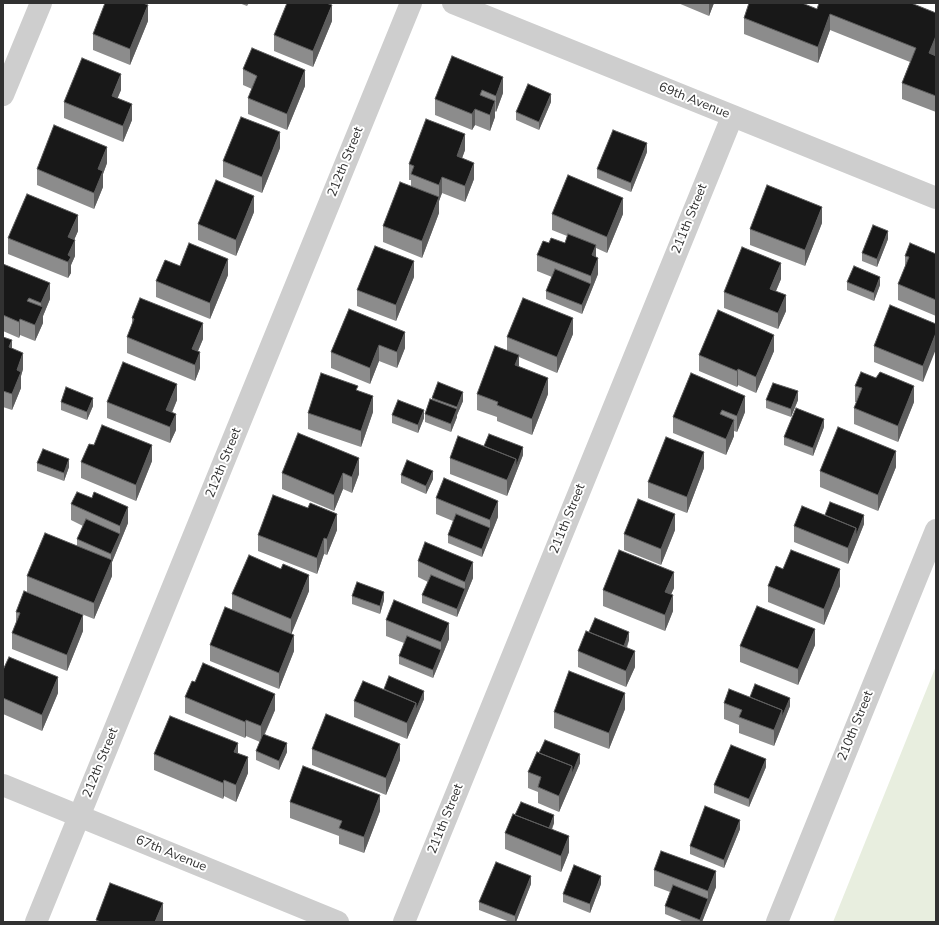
<!DOCTYPE html>
<style>
body{margin:0}
#map{position:relative;width:939px;height:925px;overflow:hidden;background:#fff;font-family:"Nunito Sans",sans-serif}
canvas{display:block}
.frame{position:absolute;inset:0;border:4px solid #313131;pointer-events:none}
</style>
<div id="map">
<canvas width="939" height="925"></canvas>
<div class="frame"></div>
</div>
<script>
const context = document.querySelector('canvas').getContext('2d');
context.lineJoin = 'round';
function fillPath(path, color) { context.fillStyle = color; context.fill(path, 'evenodd'); }
const poly = rows => new Path2D(rows.map(r => 'M' + r).join(''));
function strokePath(path, color, width, dash) { context.strokeStyle = color; context.lineWidth = width; context.lineCap = dash ? 'butt' : 'round'; context.setLineDash(dash || []); context.stroke(path); }
function write(font, color, halo, rows, align = 'center') {
  context.font = font + ' "Nunito Sans",sans-serif'; context.lineWidth = 4; context.setLineDash([]); context.textBaseline = 'middle'; context.strokeStyle = halo; context.fillStyle = color; for (const [text, x, y, turn = 0] of rows) {
    context.save(); context.translate(x, y); context.rotate((+turn || 0) * Math.PI / 180); context.textAlign = isNaN(turn) ? turn : align; if (halo) context.strokeText(text, 0, 0); context.fillText(text, 0, 0); context.restore();
  }
}
fillPath(poly([
 [936,666,936,922,833,922]
]), '#e8eedf');
strokePath(poly([
 [453,3,936,198],
 [3,95,41,3],
 [3,785,338,922],
 [36,922,411,3],
 [404,922,732,117],
 [777,922,936,530]
]), '#cecece', 22);
fillPath(poly([
 [239,3,249,3,247,6],
 [678,3,714,3,709,16],
 [817,9,936,13,936,52,935,55,936,56,936,112,902,99,902,83,910,62,830,30,818,63,744,34,744,18],
 [148,21,130,65,93,50,93,34],
 [332,21,313,67,274,51,274,35],
 [452,56,503,93,496,112,495,111,495,117,490,131,475,125,472,130,435,115,435,99],
 [243,69,305,86,287,130,248,114,248,98,252,89,243,85],
 [121,90,117,98,132,120,123,142,64,118,64,102],
 [551,102,539,130,516,120,516,112],
 [280,148,262,193,223,177,223,161],
 [465,150,462,158,474,179,465,202,442,193,439,201,439,213,422,258,383,242,383,226,411,186,411,180,409,180,409,164],
 [647,152,631,192,597,178,597,169],
 [107,163,103,174,103,187,94,209,37,185,37,169],
 [254,212,236,256,198,240,198,224],
 [552,214,623,214,607,253,596,248,596,257,598,274,582,314,546,299,546,291,552,277,537,271,537,255,549,243,565,243,567,236,552,230],
 [822,223,805,266,750,245,750,229],
 [78,231,74,240,75,256,71,265,71,273,68,278,8,254,8,238],
 [888,239,877,267,862,261,862,253],
 [936,254,936,316,898,300,898,284,905,267,905,256],
 [3,264,50,299,43,316,43,323,35,341,20,335,19,338,3,331],
 [180,266,228,275,210,319,156,297,156,281],
 [414,277,396,321,357,306,357,290],
 [781,279,776,291,786,311,778,329,724,308,724,292],
 [847,282,880,285,874,301,847,290],
 [349,309,405,348,397,368,379,361,370,384,331,368,331,352],
 [132,318,203,339,198,351,200,368,195,381,127,353,127,337,132,324],
 [936,324,923,382,874,362,874,346],
 [573,334,557,373,519,357,519,367,548,394,532,435,497,421,497,417,477,410,477,394,507,350,507,337],
 [3,337,12,348,23,369,21,376,21,388,12,410,3,407],
 [774,351,756,393,738,385,737,387,699,371,699,355],
 [691,373,745,412,737,432,734,431,734,436,726,455,673,433,673,417],
 [876,378,914,402,898,442,854,424,854,408,857,402,855,402,855,386],
 [432,398,463,401,457,415,457,417,451,432,425,422,425,414,432,399],
 [177,400,172,413,176,430,170,443,107,418,107,402],
 [766,400,798,400,791,417,766,408],
 [61,402,93,406,87,420,61,410],
 [373,412,361,447,308,429,308,413],
 [392,415,424,418,418,433,392,423],
 [824,427,813,456,784,445,784,437],
 [94,445,152,461,136,501,81,478,81,462],
 [484,446,523,455,507,496,450,474,450,458],
 [37,463,69,467,64,481,37,471],
 [896,467,878,511,820,487,820,471],
 [704,468,687,513,648,498,648,482],
 [282,473,359,474,352,493,343,489,334,511,282,489],
 [401,475,433,479,426,494,401,483],
 [436,498,498,517,482,557,448,543,448,535,453,521,436,514],
 [71,504,128,523,112,562,112,576,94,619,27,592,27,576,77,546,77,539,83,526,71,520],
 [825,515,864,524,848,564,794,542,794,526],
 [337,530,327,555,324,554,317,574,258,551,258,535],
 [675,530,661,565,624,550,624,534],
 [418,561,473,578,457,617,422,603,422,595,428,582,418,577],
 [783,569,840,586,824,625,768,602,768,586],
 [674,588,671,594,673,611,665,631,603,606,603,590],
 [309,591,291,634,294,651,279,689,210,661,210,645,232,610,232,594],
 [352,596,384,600,380,614,352,604],
 [16,612,83,631,67,671,12,649,12,633,16,623],
 [386,620,449,639,433,678,399,664,399,656,404,643,386,636],
 [589,632,629,640,627,648,635,667,626,687,578,667,578,651],
 [815,645,798,685,740,662,740,646],
 [3,670,58,693,42,731,3,714],
 [384,689,424,699,407,739,354,717,354,701],
 [185,697,275,710,265,734,287,752,279,770,256,760,256,751,260,742,246,736,245,738,185,713],
 [750,697,790,706,774,746,739,733,739,725,724,719,724,703],
 [625,709,609,749,554,728,554,712],
 [312,749,400,760,386,795,312,765],
 [238,753,248,773,236,802,224,796,223,799,154,770,154,754],
 [539,753,580,763,559,812,538,803,538,792,528,788,528,772],
 [766,767,749,807,714,793,714,785],
 [290,802,380,811,364,853,339,844,339,836,290,818],
 [515,815,554,823,552,830,569,852,561,872,505,849,505,833],
 [740,829,724,868,690,854,690,846],
 [654,870,716,887,702,922,684,922,665,914,665,906,670,892,654,886],
 [531,884,516,922,510,922,479,910,479,902],
 [601,884,590,913,563,902,563,894]
]), '#8c8c8c');
fillPath(poly([
 [709,3,714,3,709,16],
 [148,5,148,21,130,65,130,49],
 [332,5,332,21,313,67,313,51],
 [830,14,830,30,818,63,818,47],
 [936,36,936,52,929,69,929,53],
 [305,70,305,86,287,130,287,114],
 [121,74,121,90,112,112,112,96],
 [503,77,503,93,496,112,496,96],
 [551,94,551,102,539,130,539,122],
 [495,101,495,117,490,131,490,115],
 [132,104,132,120,123,142,123,126],
 [475,109,475,125,472,130,472,114],
 [280,132,280,148,262,193,262,177],
 [465,134,465,150,457,172,457,156],
 [647,143,647,152,631,192,631,183],
 [107,147,107,163,103,174,103,187,94,209,94,193,98,169],
 [474,163,474,179,465,202,465,186],
 [442,177,442,193,439,201,439,185],
 [254,196,254,212,236,256,236,240],
 [439,197,439,213,422,258,422,241],
 [623,198,623,214,607,253,607,237],
 [822,207,822,223,805,266,805,250],
 [78,215,78,231,68,254,68,237],
 [888,231,888,239,877,267,877,259],
 [75,240,75,256,71,265,71,273,68,278,68,255],
 [596,245,596,261,592,255],
 [598,258,598,274,582,314,582,305,591,284,591,276],
 [228,259,228,275,210,319,210,303],
 [414,261,414,277,396,321,396,305],
 [781,263,781,279,770,305,770,289],
 [880,277,880,285,874,301,874,293],
 [50,283,50,299,43,316,43,323,35,341,35,325,41,311,41,303],
 [786,295,786,311,778,329,778,313],
 [573,318,573,334,557,373,557,357],
 [20,319,20,335,19,338,19,322],
 [203,323,203,339,192,365,192,349],
 [405,332,405,348,397,368,397,352],
 [936,333,936,349,923,382,923,366],
 [774,335,774,351,756,393,756,377],
 [12,340,12,357,9,347],
 [379,345,379,361,370,384,370,368],
 [200,352,200,368,195,381,195,365],
 [23,353,23,369,21,376,21,388,12,410,12,394,17,370],
 [519,355,519,371,515,365],
 [738,369,738,385,737,387,737,371],
 [548,378,548,394,532,435,532,419],
 [177,384,177,400,166,426,166,410],
 [914,386,914,402,898,442,898,426],
 [798,391,798,400,791,417,791,409],
 [463,392,463,401,457,415,457,407],
 [373,396,373,412,361,447,361,431],
 [745,396,745,412,737,432,737,416],
 [93,398,93,406,87,420,87,412],
 [457,409,457,417,451,432,451,424],
 [424,410,424,418,418,433,418,425],
 [176,414,176,430,170,443,170,427],
 [824,419,824,427,813,456,813,448],
 [734,420,734,436,726,455,726,439],
 [152,445,152,461,136,501,136,485],
 [523,447,523,455,507,496,507,480,516,459],
 [896,451,896,467,878,511,878,495],
 [704,452,704,468,687,513,687,497],
 [359,458,359,474,352,493,352,477],
 [69,459,69,467,64,481,64,473],
 [433,471,433,479,426,494,426,486],
 [343,473,343,489,334,511,334,495],
 [498,501,498,517,482,557,482,549,490,528,490,520],
 [128,507,128,523,112,562,112,576,94,619,94,603,111,561,111,554,120,534,120,526],
 [337,514,337,530,327,555,327,539],
 [675,514,675,530,661,565,661,549],
 [864,515,864,524,848,564,848,548,856,528],
 [324,538,324,554,317,574,317,558],
 [473,562,473,578,457,617,457,609,465,589,465,582],
 [840,569,840,586,824,625,824,609],
 [674,572,674,588,665,608,665,592],
 [309,575,309,591,291,635,291,619],
 [384,592,384,600,380,614,380,606],
 [673,595,673,611,665,631,665,615],
 [83,615,83,631,67,671,67,655],
 [449,623,449,639,433,678,433,670,441,650,441,642],
 [815,629,815,645,798,685,798,669],
 [629,632,629,640,621,661,621,653],
 [294,635,294,651,279,689,279,673],
 [635,651,635,667,626,687,626,671],
 [58,677,58,693,42,731,42,715],
 [424,691,424,699,407,739,407,723,416,703],
 [625,693,625,709,609,749,609,733],
 [275,694,275,710,261,742,261,726],
 [790,698,790,706,774,746,774,730,782,710],
 [246,720,246,736,245,738,245,722],
 [238,743,238,759,234,752],
 [287,743,287,752,279,770,279,761],
 [400,744,400,760,386,795,386,778],
 [580,754,580,763,559,812,559,796,572,766],
 [248,757,248,773,236,802,236,785],
 [766,759,766,767,749,807,749,799],
 [224,780,224,796,223,799,223,783],
 [380,795,380,811,364,853,364,837],
 [554,815,554,823,546,843,546,835],
 [740,820,740,829,724,868,724,860],
 [569,836,569,852,561,872,561,856],
 [716,871,716,887,702,922,700,922,700,920,708,899,708,891],
 [531,876,531,884,516,922,515,922,515,916],
 [601,876,601,884,590,913,590,904],
 [163,903,163,922,155,922]
]), '#5d5d5d');
const building = poly([
 [105,3,143,3,148,5,130,49,93,34,105,3],
 [287,3,326,3,332,5,313,51,274,35,287,3],
 [749,3,802,3,817,9,819,3,911,3,936,13,936,36,929,53,936,56,936,96,902,83,916,48,830,14,818,47,744,18,749,3],
 [252,48,305,70,287,114,248,98,257,76,243,69,252,48],
 [452,56,503,77,496,96,482,90,480,95,495,101,490,115,475,109,472,114,435,99,452,56],
 [82,58,121,74,112,96,132,104,123,126,64,102,82,58],
 [528,84,551,94,539,122,516,112,528,84],
 [241,117,280,132,262,177,223,161,241,117],
 [426,119,465,134,457,156,474,163,465,186,442,177,439,185,411,174,414,166,409,164,426,119],
 [54,125,107,147,98,169,103,171,94,193,37,169,54,125],
 [613,130,647,143,631,183,597,169,613,130],
 [568,175,623,198,607,237,552,214,568,175],
 [216,180,254,196,236,240,198,224,216,180],
 [400,182,439,197,422,241,383,226,400,182],
 [767,185,822,207,805,250,750,229,767,185],
 [27,194,78,215,68,237,75,240,68,255,71,257,68,262,8,238,27,194],
 [873,225,888,231,877,259,862,253,873,225],
 [568,234,596,245,592,255,598,258,591,276,537,255,543,241,549,243,551,238,565,243,568,234],
 [189,243,228,259,210,303,156,281,165,260,180,266,189,243],
 [910,243,936,254,936,300,898,284,909,257,905,256,910,243],
 [375,246,414,261,396,305,357,290,375,246],
 [742,247,781,263,770,289,786,295,778,313,724,292,742,247],
 [3,264,50,283,41,303,29,298,27,301,43,307,35,325,20,319,19,322,3,315,3,264],
 [854,266,880,277,874,293,847,282,854,266],
 [555,269,591,284,582,305,546,291,555,269],
 [140,298,203,323,192,349,200,352,195,365,127,337,134,319,132,318,140,298],
 [523,298,573,318,557,357,507,337,523,298],
 [890,305,936,324,936,333,923,366,874,346,890,305],
 [349,309,405,332,397,352,379,345,370,368,331,352,349,309],
 [718,310,774,335,756,377,738,369,737,371,699,355,718,310],
 [3,337,12,340,9,347,23,353,17,370,21,372,12,394,3,391,3,337],
 [495,346,519,355,515,365,548,378,532,419,497,405,498,402,477,394,495,346],
 [123,362,177,384,166,410,176,414,170,427,107,402,123,362],
 [861,372,876,378,880,372,914,386,898,426,854,408,862,388,855,386,861,372],
 [321,373,358,386,356,390,373,396,361,431,308,413,321,373],
 [691,373,745,396,737,416,722,410,720,414,734,420,726,439,673,417,691,373],
 [438,382,463,392,457,407,432,398,438,382],
 [773,383,798,391,791,409,766,400,773,383],
 [66,387,93,398,87,412,61,402,66,387],
 [430,399,457,409,451,424,425,414,430,399],
 [398,400,424,410,418,425,392,415,398,400],
 [796,408,824,419,813,448,784,437,796,408],
 [102,425,152,445,136,485,81,462,89,444,94,445,102,425],
 [838,427,896,451,878,495,820,471,838,427],
 [298,433,359,458,352,477,343,473,334,495,282,473,298,433],
 [489,434,523,447,516,467,516,459,484,446,489,434],
 [458,436,516,459,507,480,450,458,458,436],
 [666,437,704,452,687,497,648,482,666,437],
 [43,449,69,459,64,473,37,463,43,449],
 [407,460,433,471,426,486,401,475,407,460],
 [444,478,498,501,490,520,436,498,444,478],
 [77,492,92,498,94,492,128,507,120,526,71,504,77,492],
 [273,495,308,508,310,503,337,514,327,539,324,538,317,558,258,535,273,495],
 [638,499,675,514,661,549,624,534,638,499],
 [830,502,864,515,856,536,856,528,825,515,830,502],
 [802,506,856,528,848,548,794,526,802,506],
 [456,514,490,528,482,549,448,535,456,514],
 [86,519,120,534,111,554,77,539,86,519],
 [45,533,112,560,94,603,27,576,45,533],
 [425,542,473,562,465,582,418,561,425,542],
 [619,550,674,572,665,592,673,595,665,615,603,590,619,550],
 [791,550,840,569,824,609,768,586,776,566,783,569,791,550],
 [249,555,281,569,283,564,309,575,291,619,232,594,249,555],
 [431,575,465,589,457,609,422,595,431,575],
 [357,582,384,592,380,606,352,596,357,582],
 [24,591,83,615,67,655,12,633,20,613,16,612,24,591],
 [394,600,449,623,441,642,386,620,394,600],
 [757,606,815,629,798,669,740,646,757,606],
 [225,607,294,635,279,673,210,645,225,607],
 [595,618,629,632,624,646,589,632,595,618],
 [586,631,635,651,626,671,578,651,586,631],
 [407,636,441,650,433,670,399,656,407,636],
 [9,657,58,677,42,715,3,698,3,670,9,657],
 [203,663,275,694,261,726,246,720,245,722,185,697,192,681,195,682,203,663],
 [569,671,625,693,609,733,554,712,569,671],
 [389,676,424,691,416,710,416,703,384,689,389,676],
 [363,681,416,703,407,723,354,701,363,681],
 [755,684,790,698,782,717,782,710,750,697,755,684],
 [729,689,782,710,774,730,739,717,742,710,724,703,729,689],
 [326,714,400,744,386,778,312,749,326,714],
 [170,716,238,743,234,752,248,757,236,785,224,780,223,783,154,754,170,716],
 [263,734,287,743,279,761,256,751,263,734],
 [545,740,580,754,572,774,572,766,539,753,545,740],
 [731,745,766,759,749,799,714,785,731,745],
 [537,752,572,766,559,796,538,787,541,777,528,772,537,752],
 [303,766,380,795,364,837,339,828,342,821,290,802,303,766],
 [521,802,554,815,549,828,515,815,521,802],
 [705,806,740,820,724,860,690,846,705,806],
 [513,814,569,836,561,856,505,833,513,814],
 [661,851,716,871,708,891,654,870,661,851],
 [496,862,531,876,515,916,479,902,496,862],
 [574,865,601,876,590,904,563,894,574,865],
 [110,883,163,903,155,922,101,922,96,920,110,883],
 [673,885,708,899,700,920,665,906,673,885]
]);
fillPath(building, '#181818');
strokePath(building, '#5d5d5d', 1);
write('13px', '#313131', '#fff', [
 ["69th Avenue",694,101,22],
 ["212th Street",346,162,-68],
 ["211th Street",690,219,-68],
 ["212th Street",224,463,-68],
 ["211th Street",568,519,-68],
 ["210th Street",856,726,-68],
 ["212th Street",101,763,-68],
 ["211th Street",446,819,-68],
 ["67th Avenue",171,854,22]
]);
</script>
